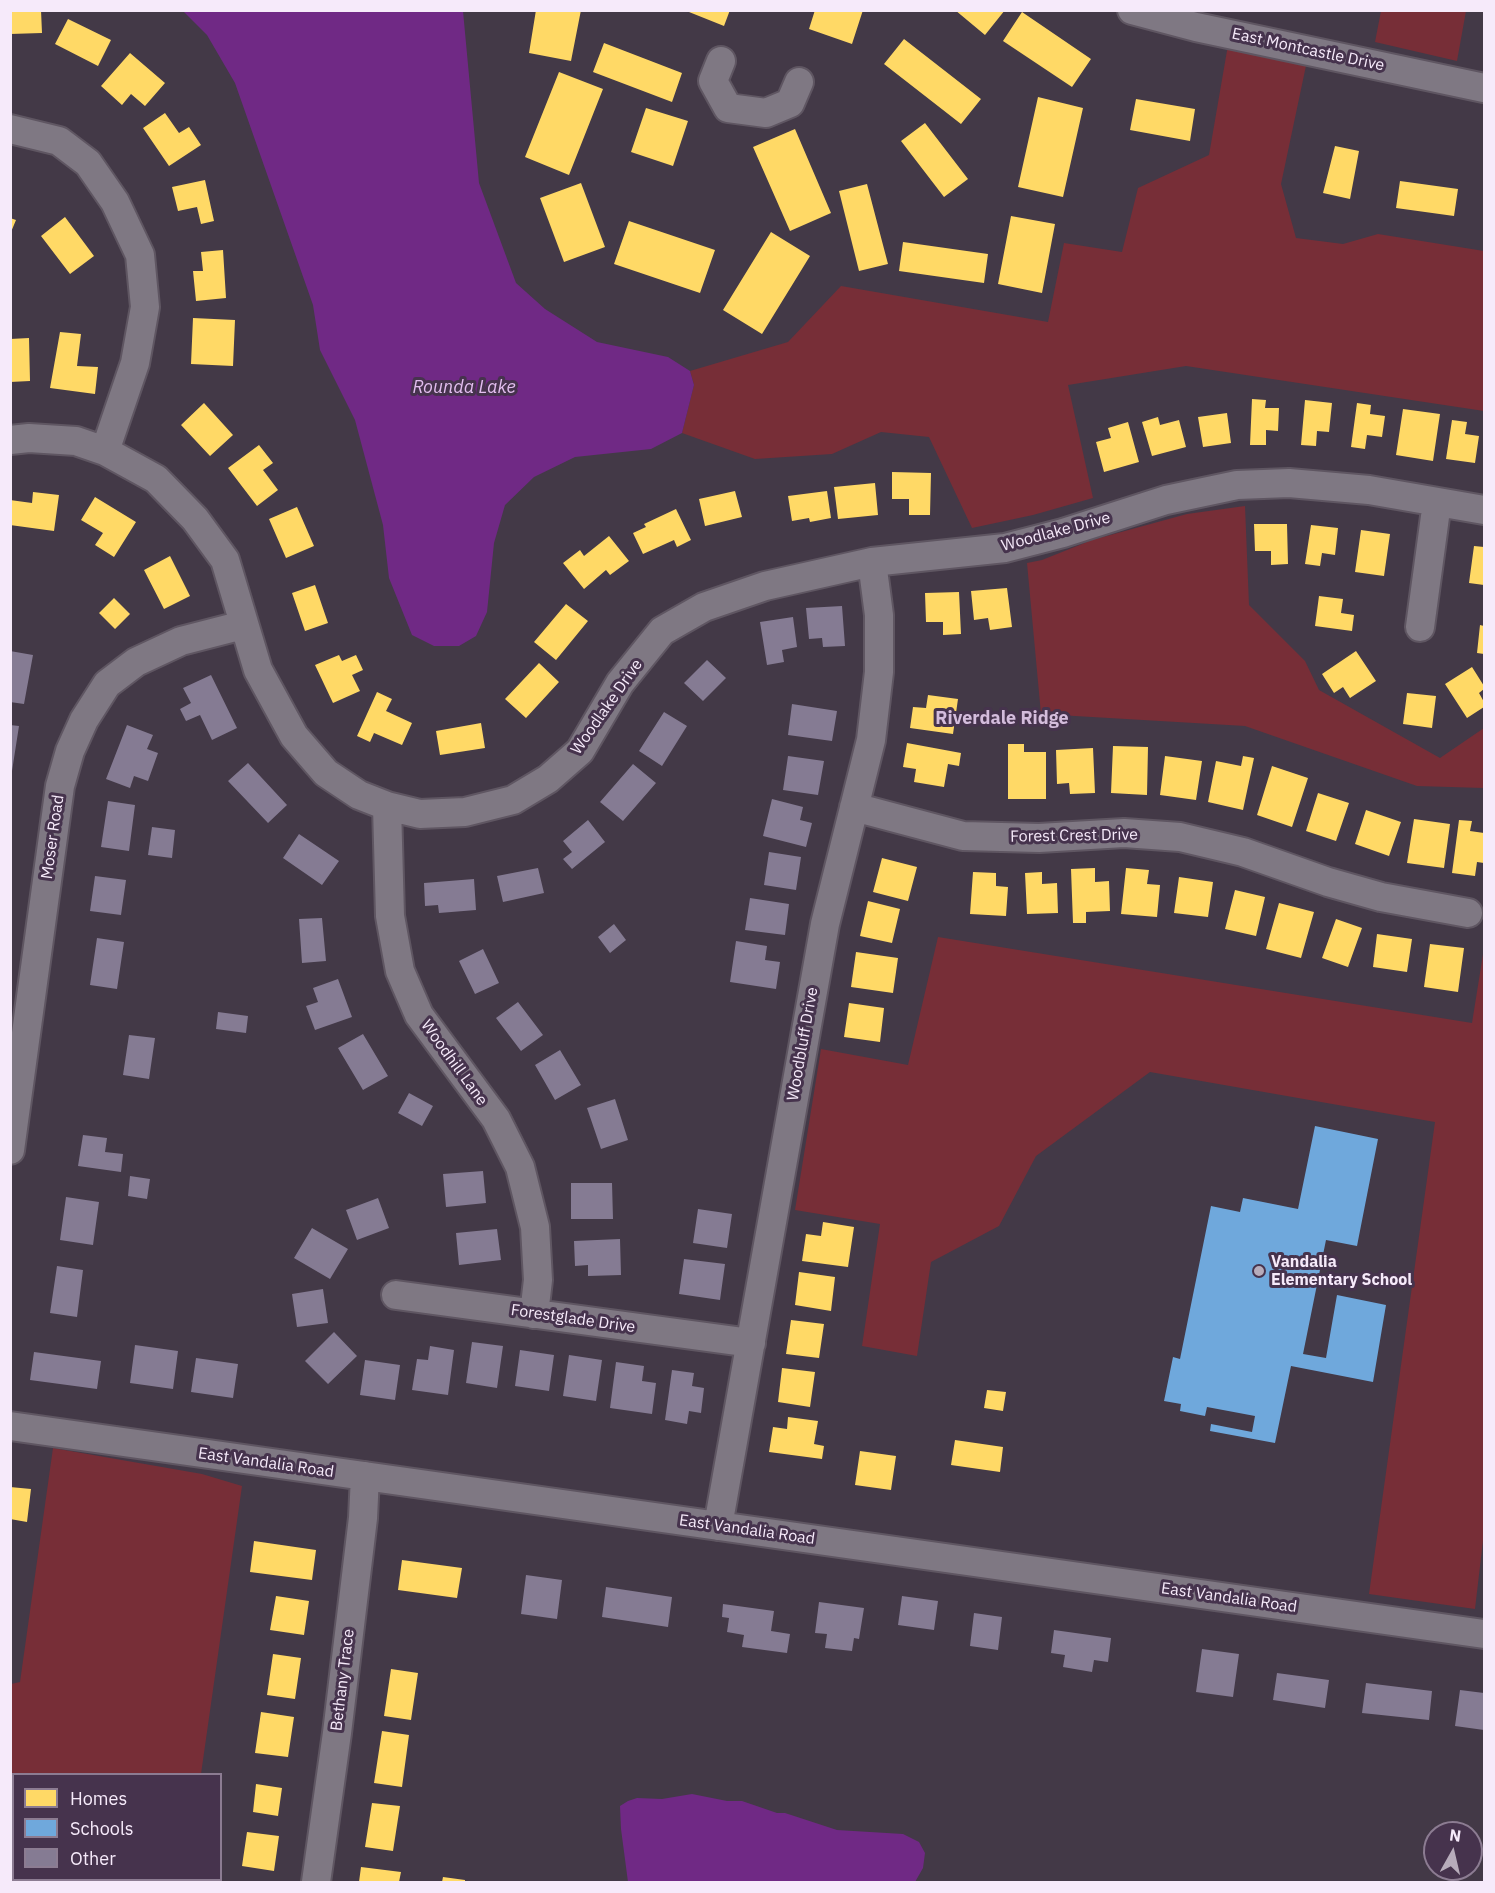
<!DOCTYPE html>
<style>
body{margin:0}
#map{position:relative;width:1495px;height:1893px;overflow:hidden;background:#433947;font-family:"IBM Plex Sans",sans-serif}
canvas{display:block}
.frame{position:absolute;inset:0;border:12px solid #f6eafa;pointer-events:none}
.legend{position:absolute;left:12px;top:1773px;width:210px;height:108px;box-sizing:border-box;background:#46334d;border:2px solid #8c7c92;margin:0;padding:8px 10px;list-style:none;font-size:18px;color:#f6eafa}
.legend li{display:flex;align-items:center;gap:12px;height:30px}
.legend b{width:30px;border:2px solid #8c7c92}
.north{position:absolute;left:1423px;top:1821px;width:60px;height:60px;box-sizing:border-box;background:#46334d;border:2px solid #8c7c92;border-radius:50%;rotate:8deg;font-size:16px;font-weight:700;line-height:24px;text-align:center;color:#f6eafa}
.north::after{content:'';display:block;margin:auto;width:21px;height:27px;background:#b7acbb;clip-path:polygon(50% 0,100% 100%,50% 72%,0 100%)}
</style>
<div id="map">
<canvas width="1495" height="1893"></canvas>
<div class="frame"></div>
<ul class="legend">
<li><b style="height:16px;background:#ffd966"></b>Homes</li>
<li><b style="height:16px;background:#6fa8dc"></b>Schools</li>
<li><b style="height:16px;background:#857b93"></b>Other</li>
</ul>
<div class="north">N</div>
</div>
<script>
const context = document.querySelector('canvas').getContext('2d');
context.lineJoin = 'round';
function fillPath(path, color) { context.fillStyle = color; context.fill(path, 'evenodd'); }
const poly = rows => new Path2D(rows.map(r => 'M' + r).join(''));
function strokePath(path, color, width, dash) { context.strokeStyle = color; context.lineWidth = width; context.lineCap = dash ? 'butt' : 'round'; context.setLineDash(dash || []); context.stroke(path); }
function write(font, color, halo, rows, align = 'center') {
  context.font = font + ' "IBM Plex Sans",sans-serif'; context.lineWidth = 6; context.setLineDash([]); context.textBaseline = 'middle'; context.strokeStyle = halo; context.fillStyle = color; for (const [text, x, y, turn = 0] of rows) {
    context.save(); context.translate(x, y); context.rotate((+turn || 0) * Math.PI / 180); context.textAlign = isNaN(turn) ? turn : align; if (halo) context.strokeText(text, 0, 0); context.fillText(text, 0, 0); context.restore();
  }
}
fillPath(poly([
 [1381,11,1466,11,1457,61,1375,42],
 [1228,45,1307,61,1281,184,1296,238,1343,244,1378,234,1484,251,1484,411,1186,366,1068,385,1093,498,1033,515,972,528,929,437,881,432,832,454,755,459,682,433,694,385,690,371,788,342,841,286,1048,322,1064,243,1122,252,1138,188,1209,155],
 [1245,506,1249,605,1305,661,1319,690,1440,758,1484,728,1484,788,1417,786,1245,726,1041,714,1027,563,1042,560,1092,540,1187,514],
 [938,937,1472,1023,1484,948,1484,1532,1475,1609,1369,1594,1435,1122,1150,1072,1036,1156,999,1226,931,1262,917,1356,862,1346,880,1224,795,1210,821,1049,908,1065],
 [53,1448,202,1474,242,1486,201,1774,14,1774,14,1880,186,1880,186,1882,11,1882,11,1684,20,1682]
]), '#772e37');
fillPath(poly([
 [183,11,463,11,479,183,516,283,545,309,597,342,668,357,690,371,694,385,682,433,651,449,575,457,534,477,505,505,494,543,487,612,476,636,459,646,434,646,412,635,389,578,383,525,355,420,320,350,313,305,235,83,207,35],
 [692,1794,727,1801,742,1801,777,1813,785,1813,837,1830,903,1834,919,1842,925,1853,923,1868,915,1882,628,1882,621,1829,620,1806,628,1801,637,1798,662,1799]
]), '#702985');
fillPath(poly([
 [10,10,41,10,42,33,10,34],
 [536,10,581,10,571,61,529,53],
 [684,10,730,10,724,26],
 [815,10,863,10,852,44,809,29],
 [955,10,1005,10,985,35],
 [1022,12,1091,59,1072,87,1003,41],
 [68,19,111,40,98,66,55,44],
 [904,39,981,99,961,124,884,64],
 [604,43,682,73,672,102,593,72],
 [130,53,165,83,145,106,131,94,122,105,101,86],
 [559,72,603,89,569,175,525,157],
 [1038,97,1083,108,1063,197,1018,187],
 [1136,99,1195,109,1190,141,1130,130],
 [646,108,688,121,673,166,631,152],
 [165,113,179,133,189,127,201,145,169,166,143,128],
 [925,123,968,179,944,197,901,141],
 [795,129,831,213,790,231,753,147],
 [1335,146,1359,151,1350,199,1323,193],
 [205,180,214,221,201,224,197,207,178,211,172,187],
 [1400,181,1458,189,1454,216,1396,208],
 [581,183,605,247,564,262,540,198],
 [867,184,888,264,859,271,839,191],
 [1011,216,1055,224,1042,293,998,284],
 [65,217,94,256,70,274,41,236],
 [10,218,16,220,11,232,10,232],
 [629,221,715,250,700,293,614,264],
 [771,232,810,256,762,334,723,310],
 [903,242,988,254,984,283,899,271],
 [223,250,226,298,196,301,193,271,203,271,201,252],
 [193,318,235,320,233,366,191,364],
 [60,332,81,334,77,366,98,367,95,394,50,388],
 [29,338,30,381,10,382,10,339],
 [1252,399,1266,400,1265,408,1279,408,1278,431,1266,430,1266,445,1250,445],
 [1305,400,1332,403,1329,432,1317,431,1316,446,1301,445],
 [204,403,233,435,210,456,181,425],
 [1357,403,1371,405,1370,414,1385,416,1382,437,1367,435,1365,449,1351,447],
 [1403,409,1440,414,1433,461,1396,455],
 [1227,413,1231,443,1203,447,1198,417],
 [1158,417,1160,425,1179,420,1186,447,1152,456,1142,422],
 [1452,420,1467,422,1465,434,1479,436,1475,463,1446,459],
 [1128,422,1139,462,1104,472,1096,442,1111,438,1108,428],
 [259,445,273,463,263,470,278,490,257,506,228,468],
 [892,472,931,473,930,515,909,515,909,499,892,499],
 [875,483,878,515,838,519,834,487],
 [735,491,742,517,705,526,699,499],
 [827,491,831,518,810,522,809,518,792,521,788,496],
 [33,492,59,495,54,531,10,525,10,500,32,503],
 [95,497,136,522,114,557,95,545,103,533,81,520],
 [297,507,314,546,286,558,269,519],
 [676,509,691,540,677,547,674,540,643,554,633,533,646,527,644,524],
 [1254,524,1287,524,1288,564,1271,565,1271,551,1255,551],
 [1311,525,1338,528,1335,555,1322,553,1320,566,1305,564],
 [1361,530,1390,534,1384,576,1355,572],
 [609,536,629,561,610,575,606,570,584,589,563,563,580,550,584,556],
 [1474,546,1484,547,1484,585,1469,583],
 [170,556,190,596,164,609,144,570],
 [315,585,328,623,305,631,292,593],
 [1007,588,1012,627,990,630,988,618,974,620,971,591],
 [959,592,961,634,943,635,943,622,926,622,925,593],
 [1319,596,1343,599,1341,613,1354,615,1352,631,1315,626],
 [114,598,130,614,115,629,99,613],
 [566,604,588,621,556,660,534,642],
 [1480,625,1484,626,1484,654,1477,653],
 [1356,651,1376,681,1350,698,1343,687,1334,693,1322,674],
 [339,655,342,661,356,655,363,670,352,675,360,691,333,703,315,665],
 [539,663,559,682,526,718,505,699],
 [1472,667,1484,686,1484,689,1479,693,1484,702,1484,707,1467,718,1445,684],
 [377,692,392,699,386,711,412,723,402,745,374,733,370,742,357,736],
 [1407,693,1436,696,1432,728,1403,724],
 [928,695,958,699,953,734,910,728,913,707,926,708],
 [481,723,485,748,440,755,436,731],
 [907,743,961,753,959,766,948,764,944,787,914,782,916,769,903,767],
 [1008,744,1024,744,1024,752,1046,752,1046,799,1008,799],
 [1113,746,1148,747,1147,795,1111,793],
 [1093,748,1095,793,1070,794,1069,783,1057,784,1056,750],
 [1165,756,1202,761,1196,800,1160,795],
 [1243,756,1254,758,1243,810,1208,802,1216,761,1241,766],
 [1272,766,1308,778,1292,827,1257,815],
 [1318,793,1349,803,1336,841,1306,831],
 [1366,810,1401,822,1389,856,1355,844],
 [1414,819,1450,824,1444,868,1407,863],
 [1459,820,1472,821,1470,831,1484,833,1484,863,1477,862,1475,876,1452,873],
 [882,858,917,867,908,901,873,892],
 [1095,868,1095,882,1109,881,1110,911,1086,912,1086,923,1073,923,1071,869],
 [1126,868,1149,870,1147,884,1160,885,1157,917,1121,914],
 [973,872,996,873,996,886,1008,887,1006,916,970,914],
 [1042,872,1042,884,1057,883,1058,913,1027,914,1025,873],
 [1179,877,1213,882,1208,917,1174,913],
 [1235,890,1265,897,1256,936,1225,929],
 [868,901,900,909,892,943,860,936],
 [1279,903,1314,912,1301,958,1266,949],
 [1336,919,1362,928,1348,967,1322,958],
 [1377,934,1412,939,1407,972,1373,967],
 [1430,944,1464,948,1458,992,1424,987],
 [856,952,898,958,893,993,851,987],
 [849,1003,884,1008,880,1042,844,1037],
 [823,1222,854,1227,848,1267,802,1261,806,1234,821,1236],
 [799,1272,835,1277,831,1311,795,1305],
 [791,1320,824,1324,819,1358,786,1354],
 [782,1368,815,1372,810,1407,778,1402],
 [987,1390,1006,1392,1003,1411,984,1408],
 [788,1417,818,1421,814,1444,824,1446,822,1459,769,1452,773,1427,787,1429],
 [955,1440,1003,1447,1000,1472,951,1465],
 [860,1451,896,1456,891,1490,855,1485],
 [10,1487,31,1489,27,1522,10,1519],
 [254,1541,316,1550,312,1580,250,1572],
 [402,1560,462,1568,457,1598,398,1590],
 [276,1596,309,1601,304,1635,270,1630],
 [273,1654,301,1658,295,1699,267,1695],
 [391,1669,418,1673,411,1720,384,1716],
 [261,1712,294,1717,288,1757,255,1753],
 [382,1731,409,1735,402,1787,374,1783],
 [256,1784,282,1788,278,1816,253,1812],
 [372,1803,400,1806,393,1851,365,1847],
 [247,1832,279,1836,274,1871,242,1866],
 [361,1867,401,1872,399,1882,359,1882],
 [443,1877,465,1880,465,1882,442,1882]
]), '#ffd966');
fillPath(poly([
 [1315,1126,1378,1139,1357,1246,1326,1240,1303,1354,1326,1358,1337,1295,1386,1305,1373,1382,1291,1366,1275,1443,1210,1431,1211,1424,1252,1432,1255,1416,1207,1407,1205,1416,1180,1411,1181,1404,1164,1401,1173,1357,1180,1359,1211,1206,1240,1212,1243,1198,1298,1209]
]), '#6fa8dc');
fillPath(poly([
 [842,606,845,646,823,647,822,638,809,639,806,608],
 [793,617,797,647,782,650,784,662,767,665,760,622],
 [10,651,33,655,24,704,10,702],
 [707,660,726,678,703,701,684,683],
 [211,675,237,728,212,740,200,715,186,721,180,709,191,703,183,688],
 [792,704,837,711,832,741,788,735],
 [664,712,687,726,662,766,639,751],
 [10,725,19,726,12,771,10,771],
 [127,725,153,735,147,749,158,753,148,781,134,776,130,788,106,779],
 [788,756,824,761,818,795,783,790],
 [248,763,287,805,268,823,228,781],
 [633,764,656,783,623,821,600,802],
 [772,799,803,807,800,820,812,823,806,847,763,836],
 [108,801,135,805,129,851,101,847],
 [588,820,605,842,572,869,563,859,572,852,563,841],
 [152,827,175,830,172,858,148,855],
 [299,834,339,861,322,885,283,858],
 [769,852,801,857,796,890,764,885],
 [538,868,544,893,503,902,497,876],
 [95,876,126,880,121,915,90,911],
 [474,879,476,910,439,913,438,905,425,906,424,883],
 [750,898,789,904,785,935,745,930],
 [322,918,326,961,302,963,299,919],
 [614,924,626,940,610,953,598,937],
 [97,938,124,942,117,989,90,985],
 [736,941,767,946,765,960,780,962,776,989,730,982],
 [483,949,499,983,475,994,459,961],
 [338,979,352,1017,315,1030,306,1006,318,1002,313,988],
 [518,1002,543,1035,521,1051,496,1018],
 [218,1012,248,1016,246,1033,216,1029],
 [363,1034,388,1076,363,1090,338,1048],
 [129,1035,155,1038,149,1079,123,1075],
 [560,1050,581,1085,555,1100,535,1065],
 [409,1093,433,1106,422,1126,398,1113],
 [615,1099,628,1140,601,1149,587,1108],
 [83,1135,107,1138,105,1152,123,1154,121,1172,78,1166],
 [483,1171,486,1203,446,1207,443,1174],
 [130,1176,150,1179,147,1199,128,1196],
 [571,1183,612,1183,613,1219,571,1219],
 [66,1197,99,1202,93,1245,60,1240],
 [378,1198,389,1228,357,1240,346,1210],
 [698,1209,732,1214,727,1248,693,1243],
 [312,1228,348,1249,330,1279,294,1258],
 [497,1229,501,1260,459,1265,456,1233],
 [620,1239,621,1275,588,1276,588,1265,575,1266,574,1241],
 [684,1259,725,1264,720,1300,679,1294],
 [57,1266,83,1270,77,1317,50,1313],
 [323,1289,328,1323,297,1327,292,1294],
 [334,1332,357,1356,328,1384,305,1361],
 [472,1342,503,1346,497,1388,466,1383],
 [135,1345,178,1351,173,1389,130,1383],
 [430,1346,454,1350,448,1395,412,1390,417,1359,428,1360],
 [520,1350,554,1355,549,1391,515,1386],
 [34,1352,101,1361,97,1389,30,1380],
 [569,1355,602,1360,596,1401,563,1396],
 [196,1358,238,1364,233,1398,191,1392],
 [365,1360,400,1365,395,1400,360,1395],
 [616,1362,644,1366,642,1381,656,1383,652,1414,610,1408],
 [672,1370,694,1373,692,1386,704,1388,701,1413,689,1411,687,1424,665,1420],
 [526,1575,562,1580,557,1619,521,1614],
 [606,1587,672,1597,668,1627,602,1617],
 [902,1596,938,1601,934,1630,898,1625],
 [819,1602,864,1608,859,1639,854,1638,852,1651,825,1648,827,1634,815,1633],
 [723,1604,774,1611,771,1631,790,1634,787,1653,742,1647,744,1635,727,1632,729,1618,722,1617],
 [974,1613,1002,1617,998,1650,970,1646],
 [1054,1630,1111,1638,1108,1662,1094,1660,1092,1672,1063,1667,1065,1655,1051,1653],
 [1202,1649,1239,1654,1233,1697,1196,1692],
 [1277,1673,1329,1680,1325,1708,1273,1700],
 [1366,1683,1432,1691,1429,1720,1362,1713],
 [1460,1690,1484,1693,1484,1730,1455,1726]
]), '#857b93');
const minor = poly([
 [1132,10,1196,27,1484,88],
 [721,61,713,81,728,108,766,113,790,103,799,82],
 [10,129,59,141,88,163,115,202,140,255,145,307,135,363,105,451],
 [10,440,29,438,76,441,105,451,156,479,195,519,225,560,258,670,294,736,326,773,359,795,387,806,420,814,465,812,513,800,548,779,580,751,620,683,662,631,704,607,765,586,872,562,1005,548,1063,533,1166,500,1237,485,1289,483,1369,490,1484,510],
 [1420,627,1437,502],
 [387,806,390,916,400,971,419,1015,496,1119,520,1167,535,1227,538,1280,534,1314],
 [854,807,963,836,1039,838,1124,833,1180,837,1243,852,1328,882,1381,897,1468,913],
 [10,1150,60,786,70,751,84,720,107,684,136,662,181,641,243,625],
 [396,1295,751,1343],
 [10,1426,1484,1634],
 [718,1526,825,924,871,740,879,672,879,615,872,562],
 [316,1882,337,1733,363,1518,365,1476]
]);
strokePath(minor, '#5f5662', 32);
strokePath(minor, '#7f7883', 28);
for (const [x, y, r, color] of [
 [1259,1271,6,"#b7acbb"]
]) { const dot = new Path2D(); dot.arc(x, y, r, 0, 2 * Math.PI); context.fillStyle = color; context.fill(dot); strokePath(dot, '#46334d', 2); }
write('16px', '#f6eafa', '#46334d', [
 ["East Montcastle Drive",1308,50,12],
 ["Woodlake Drive",1056,532,-15],
 ["Woodlake Drive",607,707,-55],
 ["Forest Crest Drive",1074,836,-1],
 ["Moser Road",53,837,-82],
 ["Woodbluff Drive",803,1044,-80],
 ["Woodhill Lane",454,1063,54],
 ["Forestglade Drive",573,1319,8],
 ["East Vandalia Road",266,1463,8],
 ["East Vandalia Road",747,1530,8],
 ["East Vandalia Road",1229,1598,8],
 ["Bethany Trace",343,1680,-83]
]);
write('bold 16px', '#f6eafa', '#46334d', [
 ["Vandalia",1271,1262],
 ["Elementary School",1271,1280]
], 'left');
write('italic 18px', '#e3bef0', '#46334d', [
 ["Rounda Lake",464,388]
]);
write('bold 18px', '#d4bddc', '#46334d', [
 ["Riverdale Ridge",1002,719]
]);
</script>
